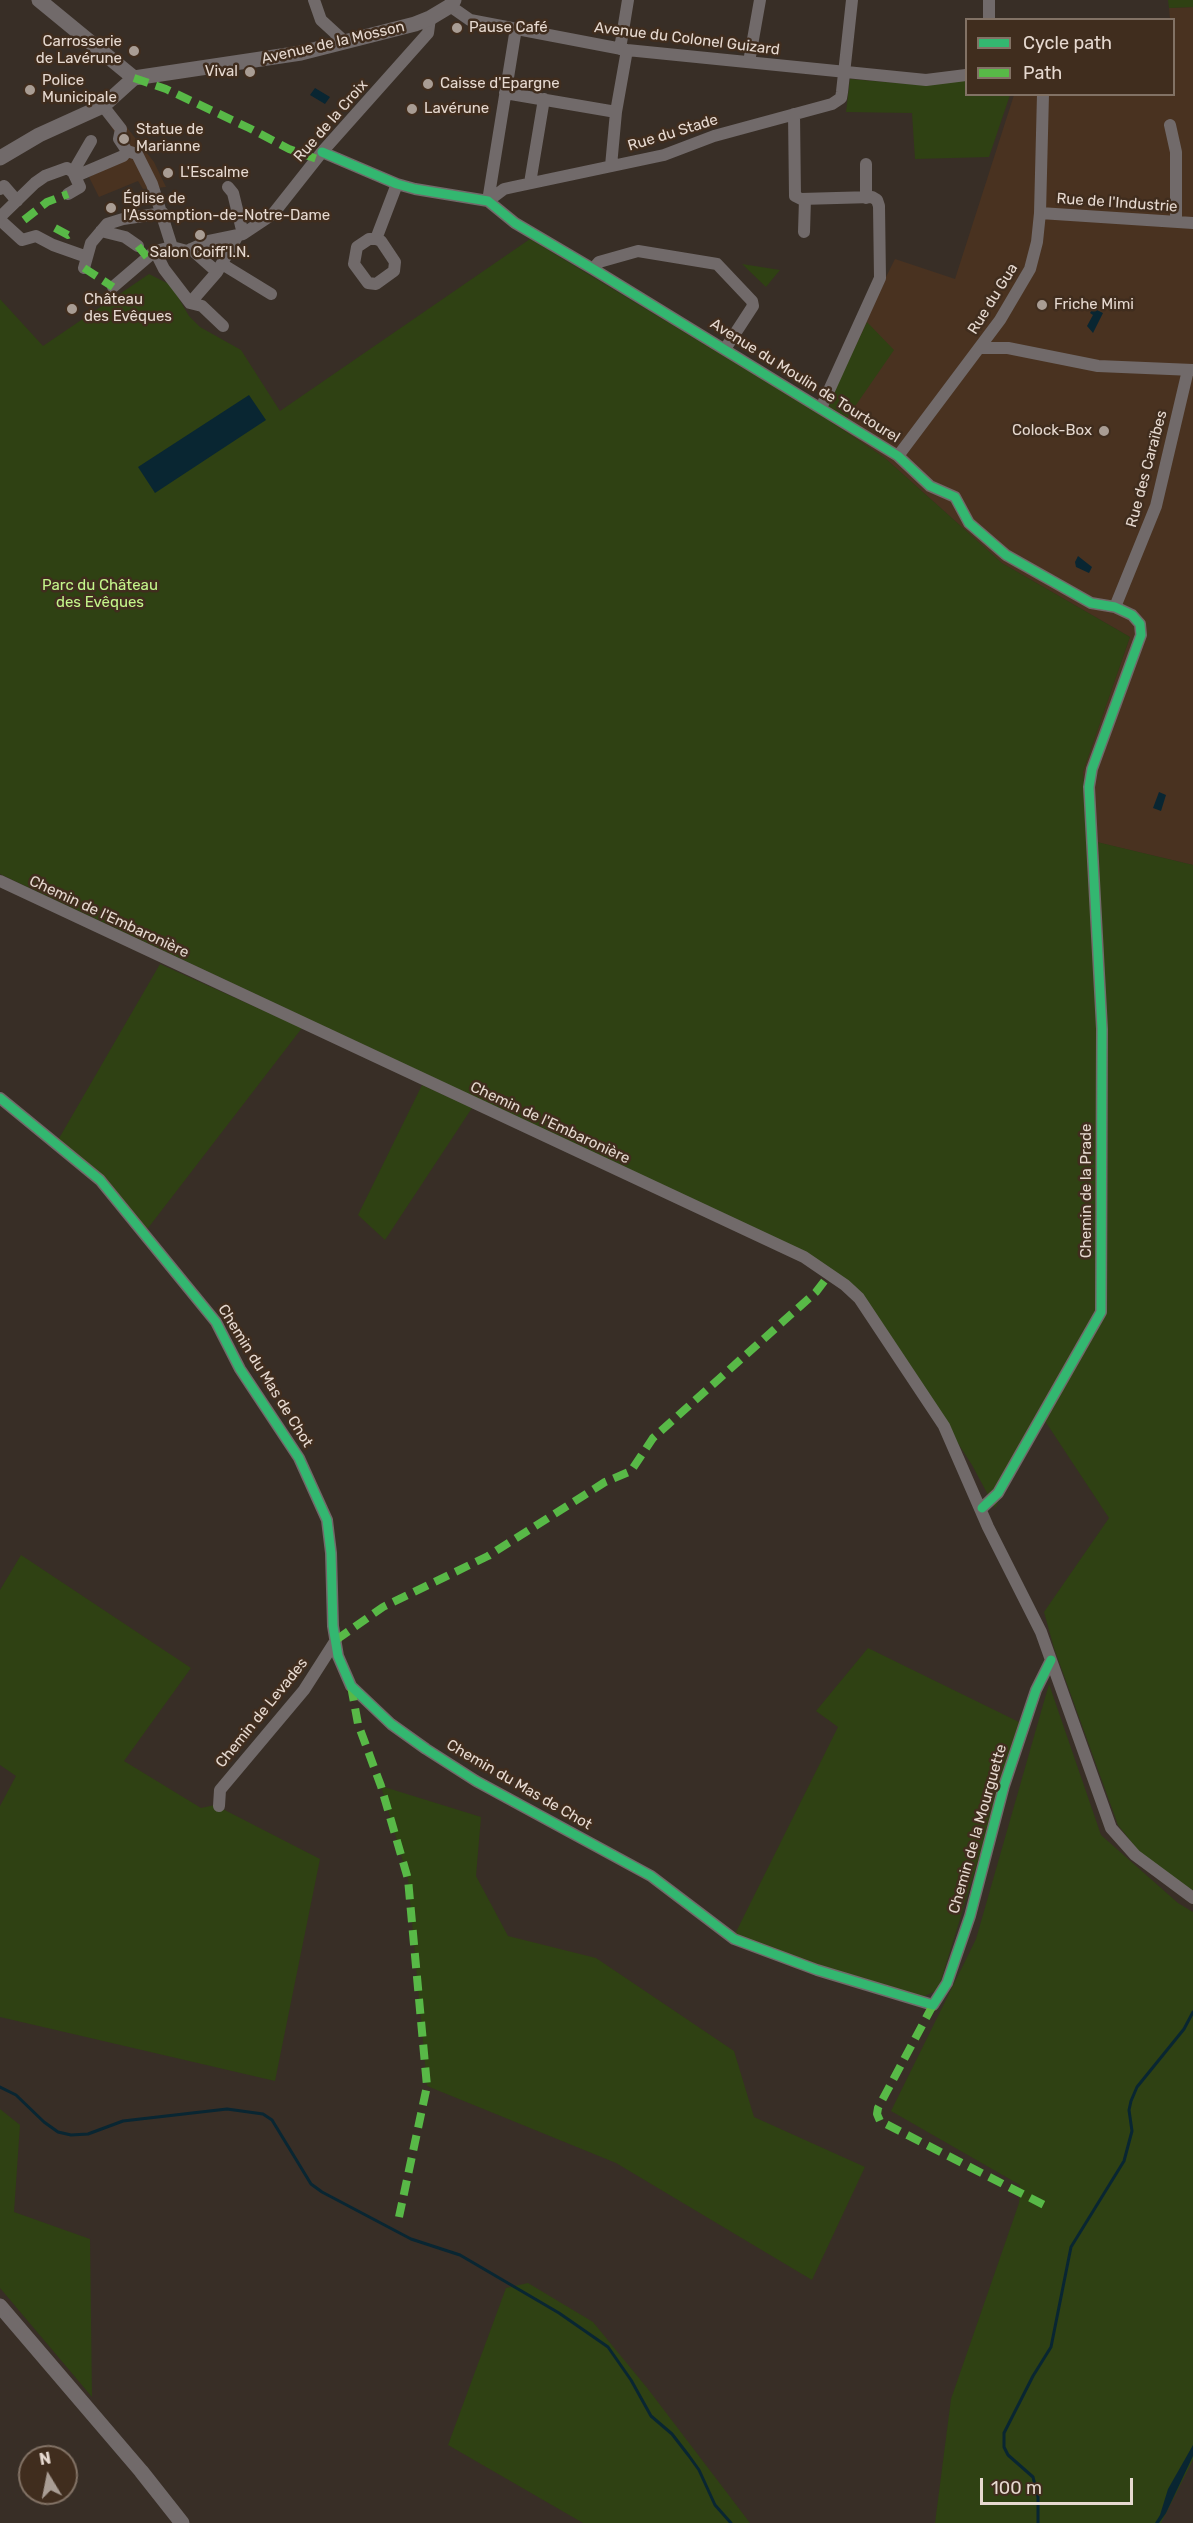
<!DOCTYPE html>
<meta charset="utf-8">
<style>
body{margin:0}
#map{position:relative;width:1193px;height:2523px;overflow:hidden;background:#382e26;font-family:Rubik,sans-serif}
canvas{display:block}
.legend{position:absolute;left:965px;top:18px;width:210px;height:78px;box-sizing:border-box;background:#402d1e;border:2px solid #827265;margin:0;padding:8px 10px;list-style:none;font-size:18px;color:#e6d9d0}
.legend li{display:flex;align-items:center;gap:12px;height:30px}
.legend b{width:30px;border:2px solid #827265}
.north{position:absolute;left:18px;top:2445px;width:60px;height:60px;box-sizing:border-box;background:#402d1e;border:2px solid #827265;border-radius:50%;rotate:350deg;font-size:16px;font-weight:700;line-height:24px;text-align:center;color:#e6d9d0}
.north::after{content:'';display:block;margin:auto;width:21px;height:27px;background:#a99d94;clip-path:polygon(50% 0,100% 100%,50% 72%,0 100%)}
.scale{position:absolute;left:980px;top:2478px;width:153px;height:27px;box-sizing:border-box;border:3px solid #e6d9d0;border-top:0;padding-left:8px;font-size:18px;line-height:21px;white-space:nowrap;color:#e6d9d0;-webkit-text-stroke:4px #402d1e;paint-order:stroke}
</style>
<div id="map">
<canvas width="1193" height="2523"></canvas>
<ul class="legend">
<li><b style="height:8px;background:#33b770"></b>Cycle path</li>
<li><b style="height:8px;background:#58b947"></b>Path</li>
</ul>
<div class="north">N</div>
<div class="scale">100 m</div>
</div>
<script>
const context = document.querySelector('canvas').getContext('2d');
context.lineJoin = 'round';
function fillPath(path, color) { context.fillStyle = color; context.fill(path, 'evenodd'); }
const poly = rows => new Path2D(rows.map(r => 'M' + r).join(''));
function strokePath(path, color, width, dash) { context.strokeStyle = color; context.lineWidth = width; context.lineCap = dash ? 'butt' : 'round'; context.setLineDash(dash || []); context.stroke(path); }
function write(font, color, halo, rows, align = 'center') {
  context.font = font + ' Rubik,sans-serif'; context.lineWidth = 5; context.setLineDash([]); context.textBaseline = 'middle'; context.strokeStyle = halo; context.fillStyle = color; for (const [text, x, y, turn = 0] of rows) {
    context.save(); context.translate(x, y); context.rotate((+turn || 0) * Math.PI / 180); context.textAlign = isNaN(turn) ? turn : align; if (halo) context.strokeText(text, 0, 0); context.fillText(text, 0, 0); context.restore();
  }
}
fillPath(poly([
 [1193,7,1193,865,1087,840,1083,772,1130,637,1002,563,885,458,818,413,895,259,955,279,1014,95,1174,94,1174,20,1170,19,1169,8],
 [118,116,154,162,166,187,143,189,138,181,99,197,89,177,129,157,109,123]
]), '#493220');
fillPath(poly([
 [1168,0,1193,0,1193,7,1169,8],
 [850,79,921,85,966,80,966,94,1010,95,989,157,915,159,912,113,846,112],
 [530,239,818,413,885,458,1002,563,1130,637,1083,772,1099,1051,1100,1309,995,1508,972,1465,862,1295,806,1253,0,874,0,299,43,346,149,274,171,285,189,316,200,327,241,350,280,411],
 [742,264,780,270,766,287],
 [867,322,894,350,847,418,827,406],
 [1097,842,1193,865,1193,1891,1141,1854,1118,1825,1054,1648,1044,1612,1109,1518,1045,1421,1106,1313],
 [160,964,302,1028,145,1232,58,1140],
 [422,1085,472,1108,385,1240,358,1215],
 [21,1555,191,1668,124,1761,201,1808,215,1805,320,1859,275,2081,0,2017,0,1806,16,1776,0,1765,0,1590],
 [868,1648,1021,1723,938,1990,920,1998,816,1966,735,1934,838,1727,816,1711],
 [1049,1684,1101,1835,1178,1903,1193,1912,1193,2460,1161,2523,935,2523,951,2399,1019,2203,1020,2185,891,2111,976,1939],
 [381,1786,481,1817,476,1876,508,1936,596,1958,734,2051,754,2117,865,2167,812,2280,616,2163,427,2086,408,1879],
 [0,2109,20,2125,14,2212,90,2239,92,2397,0,2288],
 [528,2283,593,2322,648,2389,750,2523,583,2523,448,2445,506,2288]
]), '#2f4113');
fillPath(poly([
 [315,88,330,97,325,104,310,95],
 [1093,308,1103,313,1093,333,1087,326,1093,315,1090,313],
 [249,395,266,420,155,493,138,467],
 [1078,556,1092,567,1089,573,1076,567,1075,562],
 [1159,792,1166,795,1161,811,1153,808],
 [1193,2445,1193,2456,1166,2513,1159,2523,1155,2523,1160,2515,1168,2489]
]), '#092632');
strokePath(poly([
 [0,2087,16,2095,44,2122,58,2132,71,2135,88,2134,123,2121,227,2109,263,2114,272,2120,311,2184,322,2192,411,2239,460,2255,559,2313,608,2347,631,2380,651,2416,672,2434,689,2456,699,2470,715,2505,731,2523],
 [1038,2523,1038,2497,1033,2477,1008,2455,1004,2447,1004,2433,1033,2376,1051,2347,1071,2247,1124,2161,1132,2131,1129,2110,1131,2101,1137,2087,1184,2029,1193,2012]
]), '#092632', 3);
strokePath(poly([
 [314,0,321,20,345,42],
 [989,0,989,20],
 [450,6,470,20,627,50,926,80,966,75],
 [620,49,628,0],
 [749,62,760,0],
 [505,93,616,112],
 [103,106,121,129,119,139,127,151,137,154,152,184,172,247],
 [794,114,795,196,801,199,872,197,877,200,879,206,880,278,821,408],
 [1170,125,1176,152,1176,222],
 [322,152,397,184,415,189,488,201,515,223,593,269,898,456,930,486,955,497,969,523,1006,555,1091,603,1115,607,1132,615,1140,624,1141,635,1092,769,1089,787,1102,1029,1101,1312,998,1493,982,1508],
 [866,164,866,198],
 [611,166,616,112,627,50],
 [73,172,91,141],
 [76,176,123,156,127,151],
 [530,183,544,99],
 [228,187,233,193,243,234],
 [0,189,4,186,17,201],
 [488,201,504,189,513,187,664,155,714,136,832,104,841,98,842,92,852,0],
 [488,201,516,28],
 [1040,213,1193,223],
 [0,217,35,183,45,176,67,168,73,172,80,187,68,194],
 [0,220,22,240,36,236,53,245,87,257],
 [101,231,125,237,138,246],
 [804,232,805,199],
 [376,239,381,241,395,262,394,271,376,284,368,283,354,264,357,247,369,239,376,239,397,184],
 [191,249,217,272,238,235],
 [155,251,164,269,190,303,202,306,223,326],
 [222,264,271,294],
 [84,268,91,243,107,224,123,219,163,213],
 [593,269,599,262,638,251,717,264,752,301,753,306,725,349],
 [113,287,155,251,172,247,187,251,209,241,243,234,273,214,322,152,428,33,430,18],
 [190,303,217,272],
 [980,348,1008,348,1098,366,1193,370],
 [898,456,1000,320,1030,269,1037,242,1040,213,1043,94],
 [1115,607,1156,506,1188,370],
 [0,881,804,1257,845,1285,859,1298,944,1426,988,1527,1041,1632,1111,1828,1135,1855,1193,1898],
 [0,1098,100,1180,216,1322,240,1369,299,1458,327,1520,331,1553,333,1626,338,1656,351,1686,391,1724,426,1749,476,1781,651,1876,734,1939,817,1970,933,2005,947,1983,970,1916,1004,1786,1036,1690,1051,1660],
 [219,1806,220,1790,304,1690,336,1640]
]), '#716a6a', 12);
strokePath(poly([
 [39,0,134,78],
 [134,78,301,53,415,24,430,18,450,6,454,0],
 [0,158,39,135,103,106,134,78],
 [0,2306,141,2471,182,2523]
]), '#716a6a', 15);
strokePath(poly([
 [134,78,166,89,249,128,289,149,317,159],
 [24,220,47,202,68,194],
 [55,228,68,235,74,231],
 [138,246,147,257],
 [84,268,113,287],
 [336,1640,383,1607,488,1556,605,1482,631,1471,653,1438,816,1292,829,1275],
 [351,1686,358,1724,381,1786,408,1879,427,2086,399,2217],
 [933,2005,878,2108,877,2114,880,2121,1046,2206]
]), '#58b947', 8, [15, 8]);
strokePath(poly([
 [322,152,397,184,415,189,488,201,515,223,593,269,898,456,930,486,955,497,969,523,1006,555,1091,603,1115,607,1132,615,1140,624,1141,635,1092,769,1089,787,1102,1029,1101,1312,998,1493,982,1508],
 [0,1098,100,1180,216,1322,240,1369,299,1458,327,1520,331,1553,333,1626,338,1656,351,1686,391,1724,426,1749,476,1781,651,1876,734,1939,817,1970,933,2005,947,1983,970,1916,1004,1786,1036,1690,1051,1660]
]), '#33b770', 9);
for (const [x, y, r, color] of [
 [457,28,6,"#a99d94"],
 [134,51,6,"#a99d94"],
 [250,72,6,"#a99d94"],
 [428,84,6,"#a99d94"],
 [30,90,6,"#a99d94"],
 [412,109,6,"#a99d94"],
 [124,139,6,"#a99d94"],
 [168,173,6,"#a99d94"],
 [111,208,6,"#a99d94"],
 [200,235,6,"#a99d94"],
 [1042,305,6,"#a99d94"],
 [72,309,6,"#a99d94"],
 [1104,431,6,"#a99d94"]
]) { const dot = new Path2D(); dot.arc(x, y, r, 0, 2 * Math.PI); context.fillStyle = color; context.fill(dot); strokePath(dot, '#402d1e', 2); }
write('15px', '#e6d9d0', '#402d1e', [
 ["Pause Café",469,28],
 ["Carrosserie",122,42,"right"],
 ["de Lavérune",122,59,"right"],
 ["Vival",238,72,"right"],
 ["Police",42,81],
 ["Municipale",42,98],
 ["Caisse d'Epargne",440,84],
 ["Lavérune",424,109],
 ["Statue de",136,130],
 ["Marianne",136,147],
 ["L'Escalme",180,173],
 ["Église de",123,199],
 ["l'Assomption-de-Notre-Dame",123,216],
 ["Salon Coiff'I.N.",200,253,"center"],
 ["Château",84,300],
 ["des Evêques",84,317],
 ["Friche Mimi",1054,305],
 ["Colock-Box",1092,431,"right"]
], 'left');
write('15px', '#e6d9d0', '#402d1e', [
 ["Avenue du Colonel Guizard",687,39,7],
 ["Avenue de la Mosson",333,43,-13],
 ["Rue de la Croix",331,121,-49],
 ["Rue du Stade",673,133,-17],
 ["Rue de l'Industrie",1117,203,4],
 ["Rue du Gua",993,299,-58],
 ["Avenue du Moulin de Tourtourel",805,381,32],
 ["Rue des Caraïbes",1147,469,-75],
 ["Chemin de l'Embaronière",109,917,25],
 ["Chemin de l'Embaronière",550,1123,25],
 ["Chemin de la Prade",1087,1191,-90],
 ["Chemin du Mas de Chot",265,1376,58],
 ["Chemin de Levades",262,1713,-51],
 ["Chemin du Mas de Chot",519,1785,30],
 ["Chemin de la Mourguette",978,1829,-74]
]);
write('15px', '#c4f58b', '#402d1e', [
 ["Parc du Château",100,586],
 ["des Evêques",100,603]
]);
</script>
